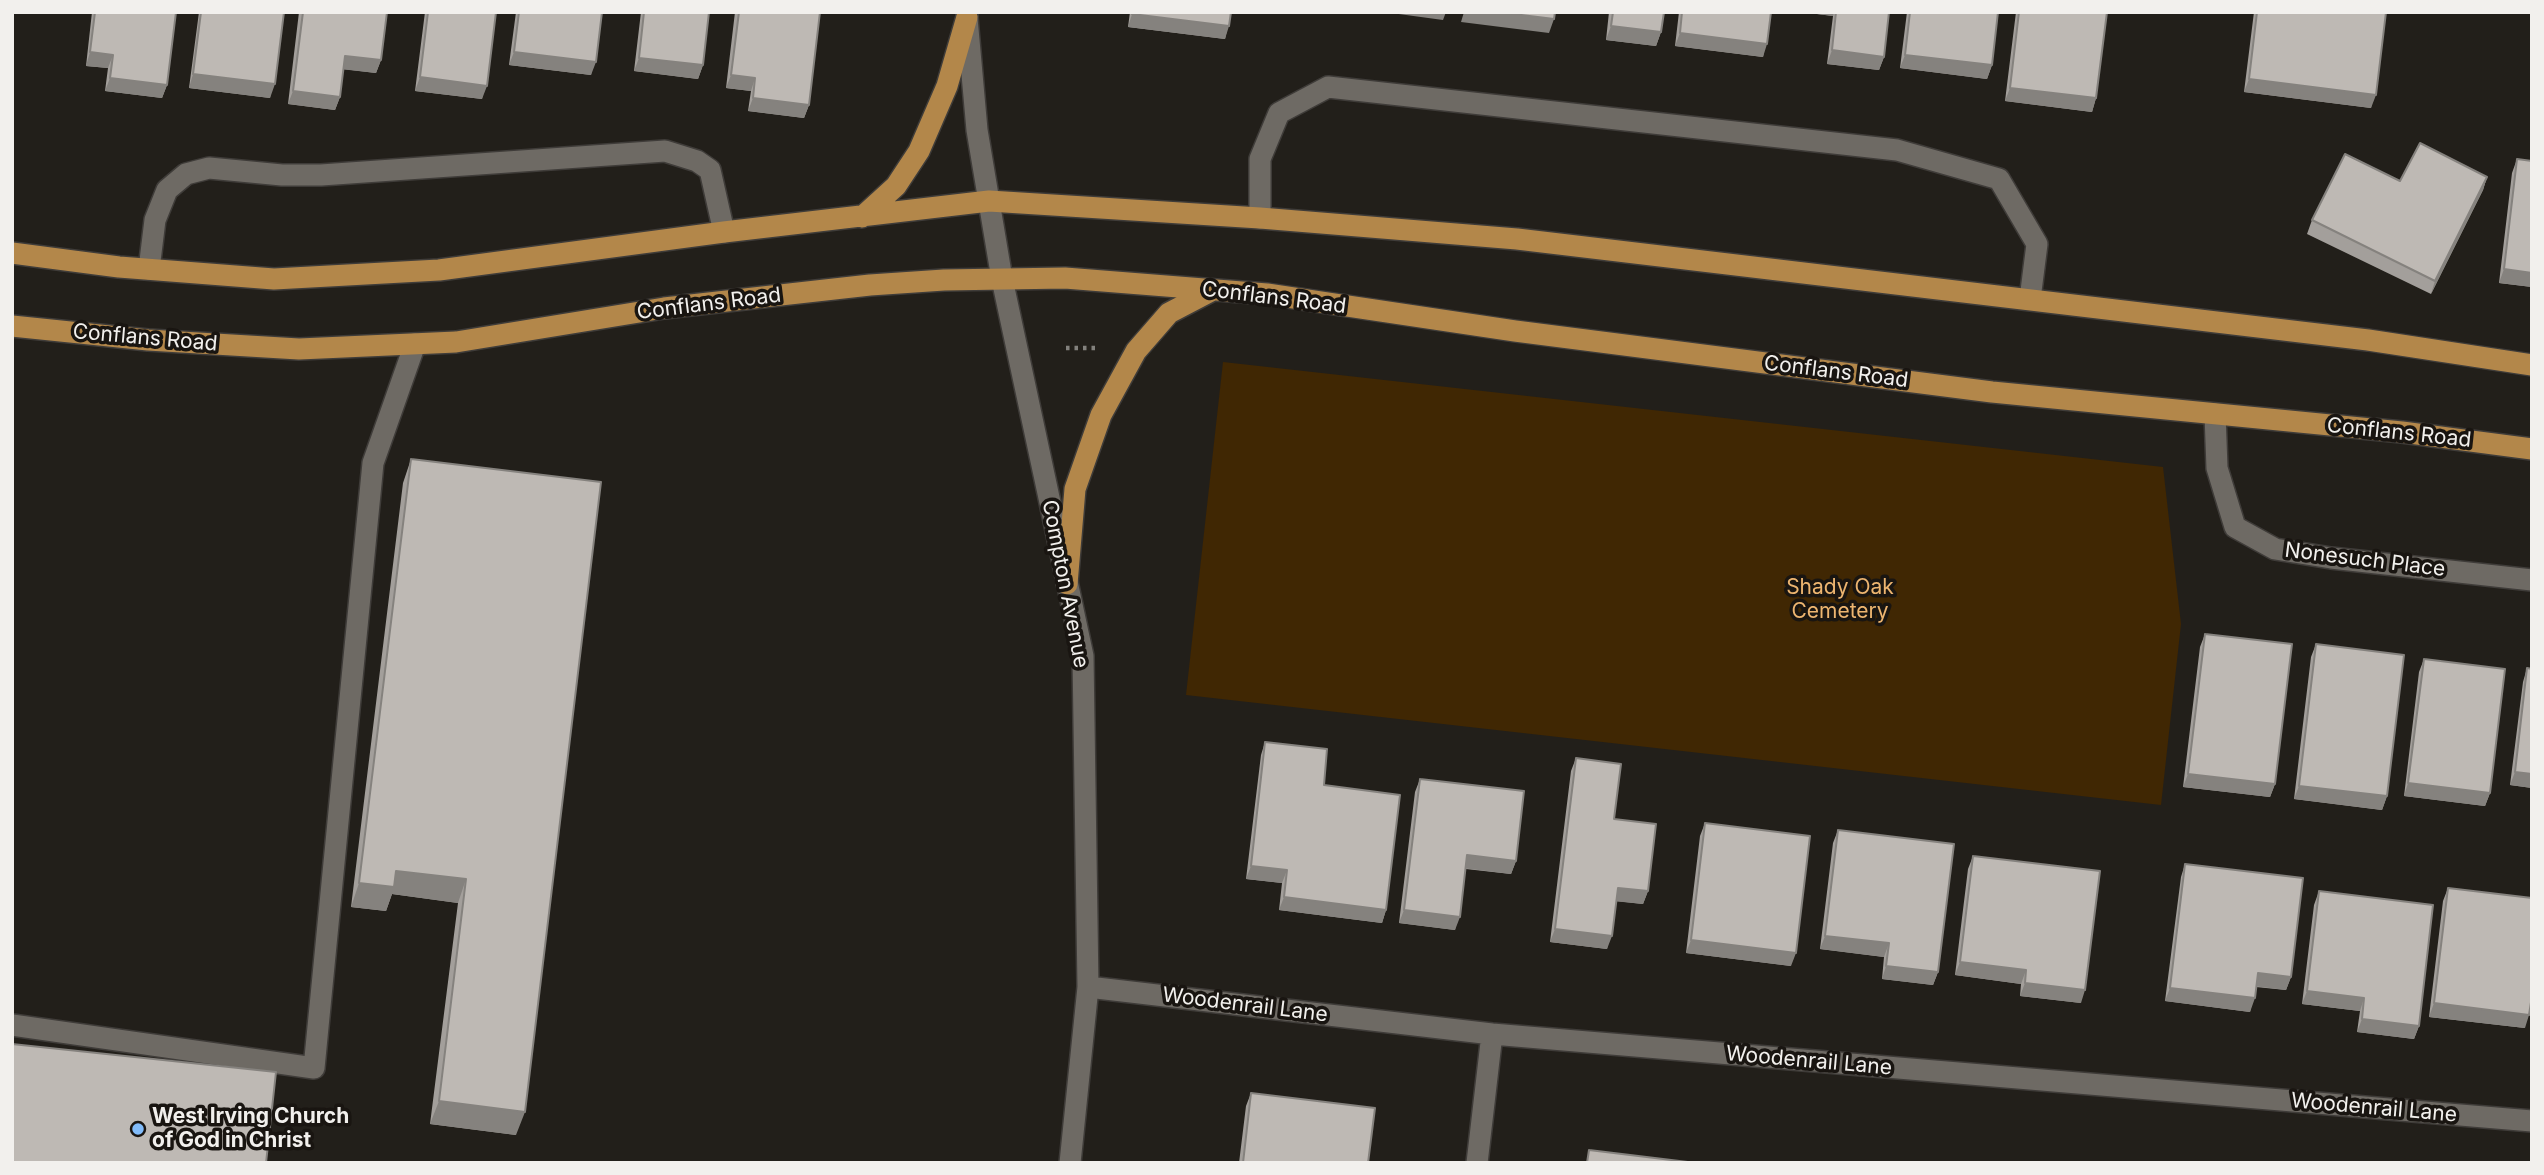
<!DOCTYPE html>
<style>
body{margin:0}
#map{position:relative;width:2544px;height:1175px;overflow:hidden;background:#221f1a;font-family:Inter,sans-serif}
canvas{display:block}
.frame{position:absolute;inset:0;border:14px solid #f2f0ed;pointer-events:none}
</style>
<div id="map">
<canvas width="2544" height="1175"></canvas>
<div class="frame"></div>
</div>
<script>
const context = document.querySelector('canvas').getContext('2d');
context.lineJoin = 'round';
function fillPath(path, color) { context.fillStyle = color; context.fill(path, 'evenodd'); }
const poly = rows => new Path2D(rows.map(r => 'M' + r).join(''));
function strokePath(path, color, width, dash) { context.strokeStyle = color; context.lineWidth = width; context.lineCap = dash ? 'butt' : 'round'; context.setLineDash(dash || []); context.stroke(path); }
function write(font, color, halo, rows, align = 'center') {
  context.font = font + ' Inter,sans-serif'; context.lineWidth = 7; context.setLineDash([]); context.textBaseline = 'middle'; context.strokeStyle = halo; context.fillStyle = color; for (const [text, x, y, turn = 0] of rows) {
    context.save(); context.translate(x, y); context.rotate((+turn || 0) * Math.PI / 180); context.textAlign = isNaN(turn) ? turn : align; if (halo) context.strokeText(text, 0, 0); context.fillText(text, 0, 0); context.restore();
  }
}
fillPath(poly([
 [1223,362,2163,467,2181,624,2161,805,1186,695]
]), '#402703');
const minor = poly([
 [967,18,977,130,1002,279,1083,656,1088,987,1070,1163],
 [1260,218,1260,159,1279,113,1328,87,1897,150,1999,179,2037,244,2030,299],
 [149,269,155,220,167,190,186,174,209,168,282,175,321,175,665,151,697,161,710,170,724,232],
 [2215,414,2217,468,2235,527,2275,549,2331,558,2532,580],
 [1088,987,1492,1034,2532,1121],
 [12,1025,314,1068,373,463,415,344],
 [1477,1163,1492,1034]
]);
const major = poly([
 [862,217,896,186,919,151,947,86,967,17],
 [12,253,119,267,274,279,439,270,724,232,989,201,1260,218,1517,239,2368,340,2532,365],
 [12,326,148,340,299,349,456,342,664,308,870,285,944,280,1065,278,1267,294,1515,331,1992,392,2402,432,2532,449],
 [1067,584,1075,489,1101,415,1136,351,1169,313,1213,290]
]);
strokePath(minor, '#3f3c39', 24);
strokePath(major, '#3f3c39', 24);
strokePath(poly([
 [1066,348,1098,348]
]), '#83817d', 4.5, [3.5, 5]);
strokePath(minor, '#6e6a64', 21);
strokePath(major, '#b3874a', 21);
fillPath(poly([
 [92,12,176,12,167,85,162,98,105,91,108,68,86,66],
 [199,12,284,12,270,98,189,88],
 [299,12,387,12,381,60,376,73,343,69,340,97,335,110,288,104],
 [425,12,496,12,482,99,415,91],
 [516,12,602,12,591,75,509,65],
 [641,12,709,12,703,65,698,79,634,71],
 [735,12,820,12,809,105,804,118,748,111,751,91,726,88],
 [1130,12,1231,12,1225,39,1128,27],
 [1609,12,1664,12,1661,32,1656,46,1606,40],
 [1679,12,1771,12,1763,57,1675,46],
 [1801,12,1889,12,1884,57,1879,70,1827,64,1833,16],
 [1907,12,1998,12,1992,65,1987,79,1900,68],
 [2016,12,2107,12,2096,98,2092,112,2005,101],
 [2254,12,2386,12,2371,108,2244,92],
 [2517,159,2532,287,2499,283,2512,173],
 [2487,177,2483,190,2431,294,2307,234,2312,220,2400,181],
 [411,459,516,1135,430,1124,458,903,392,894,386,911,351,907,403,483],
 [2205,634,2275,784,2270,797,2183,787,2200,647],
 [2316,644,2387,796,2382,810,2294,799,2311,657],
 [2424,659,2490,793,2485,806,2404,796,2419,672],
 [2527,668,2532,669,2532,788,2510,785,2523,682],
 [1265,742,1324,785,1386,910,1382,923,1279,910,1282,883,1246,879,1261,755],
 [1576,758,1614,819,1648,891,1643,904,1616,901,1607,949,1550,942,1571,771],
 [1420,779,1516,861,1511,874,1466,869,1455,930,1399,923,1415,792],
 [1705,823,1791,966,1686,953,1700,836],
 [1838,830,1938,972,1933,985,1882,979,1884,957,1820,949,1833,843],
 [1973,856,2081,1003,2020,996,2021,984,1955,975,1968,869],
 [2185,864,2291,977,2286,990,2256,987,2250,1012,2165,1001,2181,877],
 [2448,888,2525,1028,2429,1017,2443,901],
 [2319,891,2419,1026,2414,1039,2357,1032,2360,1011,2302,1004,2314,905],
 [1251,1093,1368,1163,1239,1163,1246,1106]
]), '#a39f9b');
fillPath(poly([
 [1384,12,1446,12,1443,20],
 [1464,12,1497,12,1554,19,1549,33,1461,22],
 [1801,12,1834,12,1833,16],
 [1132,14,1229,26,1225,39,1128,27],
 [1611,26,1661,32,1656,46,1606,40],
 [1680,33,1767,44,1763,57,1675,46],
 [1832,50,1884,57,1879,70,1827,64],
 [90,52,113,55,108,68,86,66],
 [514,52,596,62,591,75,509,65],
 [1905,55,1992,65,1987,79,1900,68],
 [345,56,381,60,376,73,340,69],
 [639,58,703,65,698,79,634,71],
 [193,74,275,84,270,98,189,88],
 [731,75,755,78,751,91,726,88],
 [420,77,487,86,482,99,415,91],
 [110,78,167,85,162,98,105,91],
 [2249,79,2376,95,2371,108,2244,92],
 [2010,88,2096,98,2092,112,2005,101],
 [293,91,340,97,335,110,288,104],
 [753,98,809,105,804,118,748,111],
 [2487,177,2483,190,2431,294,2435,281],
 [2504,269,2532,273,2532,287,2499,283],
 [2515,772,2532,774,2532,788,2510,785],
 [2188,774,2275,784,2270,797,2183,787],
 [2408,783,2490,793,2485,806,2404,796],
 [2299,786,2387,796,2382,810,2294,799],
 [1467,855,1516,861,1511,874,1462,868],
 [1251,866,1287,870,1282,883,1246,879],
 [396,871,466,879,458,903,392,894,386,911,351,907,359,883],
 [1618,888,1648,891,1643,904,1613,901],
 [1284,897,1386,910,1382,923,1279,910],
 [1404,910,1460,917,1455,930,1399,923],
 [1555,929,1612,936,1607,949,1550,942],
 [1825,936,1889,943,1884,957,1820,949],
 [1691,940,1796,953,1791,966,1686,953],
 [1960,962,2026,970,2021,984,1955,975],
 [1886,966,1938,972,1933,985,1882,979],
 [2258,973,2291,977,2286,990,2253,986],
 [2025,983,2085,990,2081,1003,2020,996],
 [2170,988,2255,998,2250,1012,2165,1001],
 [2307,991,2364,998,2360,1011,2302,1004],
 [2434,1003,2529,1015,2525,1028,2429,1017],
 [2362,1019,2419,1026,2414,1039,2357,1032],
 [439,1101,525,1112,516,1135,430,1124]
]), '#85827e');
const building = poly([
 [95,12,176,12,167,85,110,78,113,55,90,52,95,12],
 [201,12,284,12,275,84,193,74,201,12],
 [303,12,387,12,381,60,345,56,340,97,293,91,303,12],
 [428,12,496,12,487,86,420,77,428,12],
 [519,12,602,12,596,62,514,52,519,12],
 [644,12,709,12,703,65,639,58,644,12],
 [739,12,820,12,809,105,753,98,755,78,731,75,739,12],
 [1133,12,1231,12,1229,26,1132,14,1133,12],
 [1497,12,1555,12,1554,19,1497,12],
 [1613,12,1664,12,1661,32,1611,26,1613,12],
 [1682,12,1771,12,1767,44,1680,33,1682,12],
 [1836,12,1889,12,1884,57,1832,50,1836,12],
 [1910,12,1998,12,1992,65,1905,55,1910,12],
 [2019,12,2107,12,2096,98,2010,88,2019,12],
 [2257,12,2386,12,2376,95,2249,79,2257,12],
 [2420,143,2487,177,2435,281,2312,220,2345,154,2400,181,2420,143],
 [2517,159,2532,161,2532,273,2504,269,2517,159],
 [411,459,601,482,525,1112,439,1101,466,879,396,871,394,887,359,883,411,459],
 [2205,634,2292,644,2275,784,2188,774,2205,634],
 [2316,644,2404,655,2387,796,2299,786,2316,644],
 [2424,659,2505,669,2490,793,2408,783,2424,659],
 [2527,668,2532,669,2532,774,2515,772,2527,668],
 [1265,742,1327,749,1324,785,1400,795,1386,910,1284,897,1287,870,1251,866,1265,742],
 [1576,758,1621,764,1614,819,1656,824,1648,891,1618,888,1612,936,1555,929,1576,758],
 [1420,779,1524,791,1516,861,1467,855,1460,917,1404,910,1420,779],
 [1705,823,1810,836,1796,953,1691,940,1705,823],
 [1838,830,1954,844,1938,972,1886,966,1889,943,1825,936,1838,830],
 [1973,856,2100,871,2085,990,2025,983,2026,970,1960,962,1973,856],
 [2185,864,2303,878,2291,977,2258,973,2255,998,2170,988,2185,864],
 [2448,888,2532,898,2532,996,2529,1015,2434,1003,2448,888],
 [2319,891,2433,905,2419,1026,2362,1019,2364,998,2307,991,2319,891],
 [12,1044,276,1072,266,1163,12,1163,12,1044],
 [1251,1093,1375,1108,1368,1163,1243,1163,1251,1093],
 [1589,1150,1696,1163,1587,1163,1589,1150]
]);
fillPath(building, '#beb9b4');
strokePath(building, '#85827e', 2);
for (const [x, y, r, color] of [
 [138,1129,7,"#82bcfa"]
]) { const dot = new Path2D(); dot.arc(x, y, r, 0, 2 * Math.PI); context.fillStyle = color; context.fill(dot); strokePath(dot, '#191511', 2.5); }
write('21px', '#f2f0ed', '#191511', [
 ["Conflans Road",1274,298,7],
 ["Conflans Road",709,304,-7],
 ["Conflans Road",145,338,5],
 ["Conflans Road",1836,372,7],
 ["Conflans Road",2399,433,6],
 ["Nonesuch Place",2365,560,7],
 ["Compton Avenue",1065,584,79],
 ["Woodenrail Lane",1245,1005,7],
 ["Woodenrail Lane",1809,1061,5],
 ["Woodenrail Lane",2374,1108,5]
]);
write('21px', '#edb570', '#191511', [
 ["Shady Oak",1840,588],
 ["Cemetery",1840,612]
]);
write('bold 21px', '#f2f0ed', '#191511', [
 ["West Irving Church",152,1117],
 ["of God in Christ",152,1141]
], 'left');
</script>
